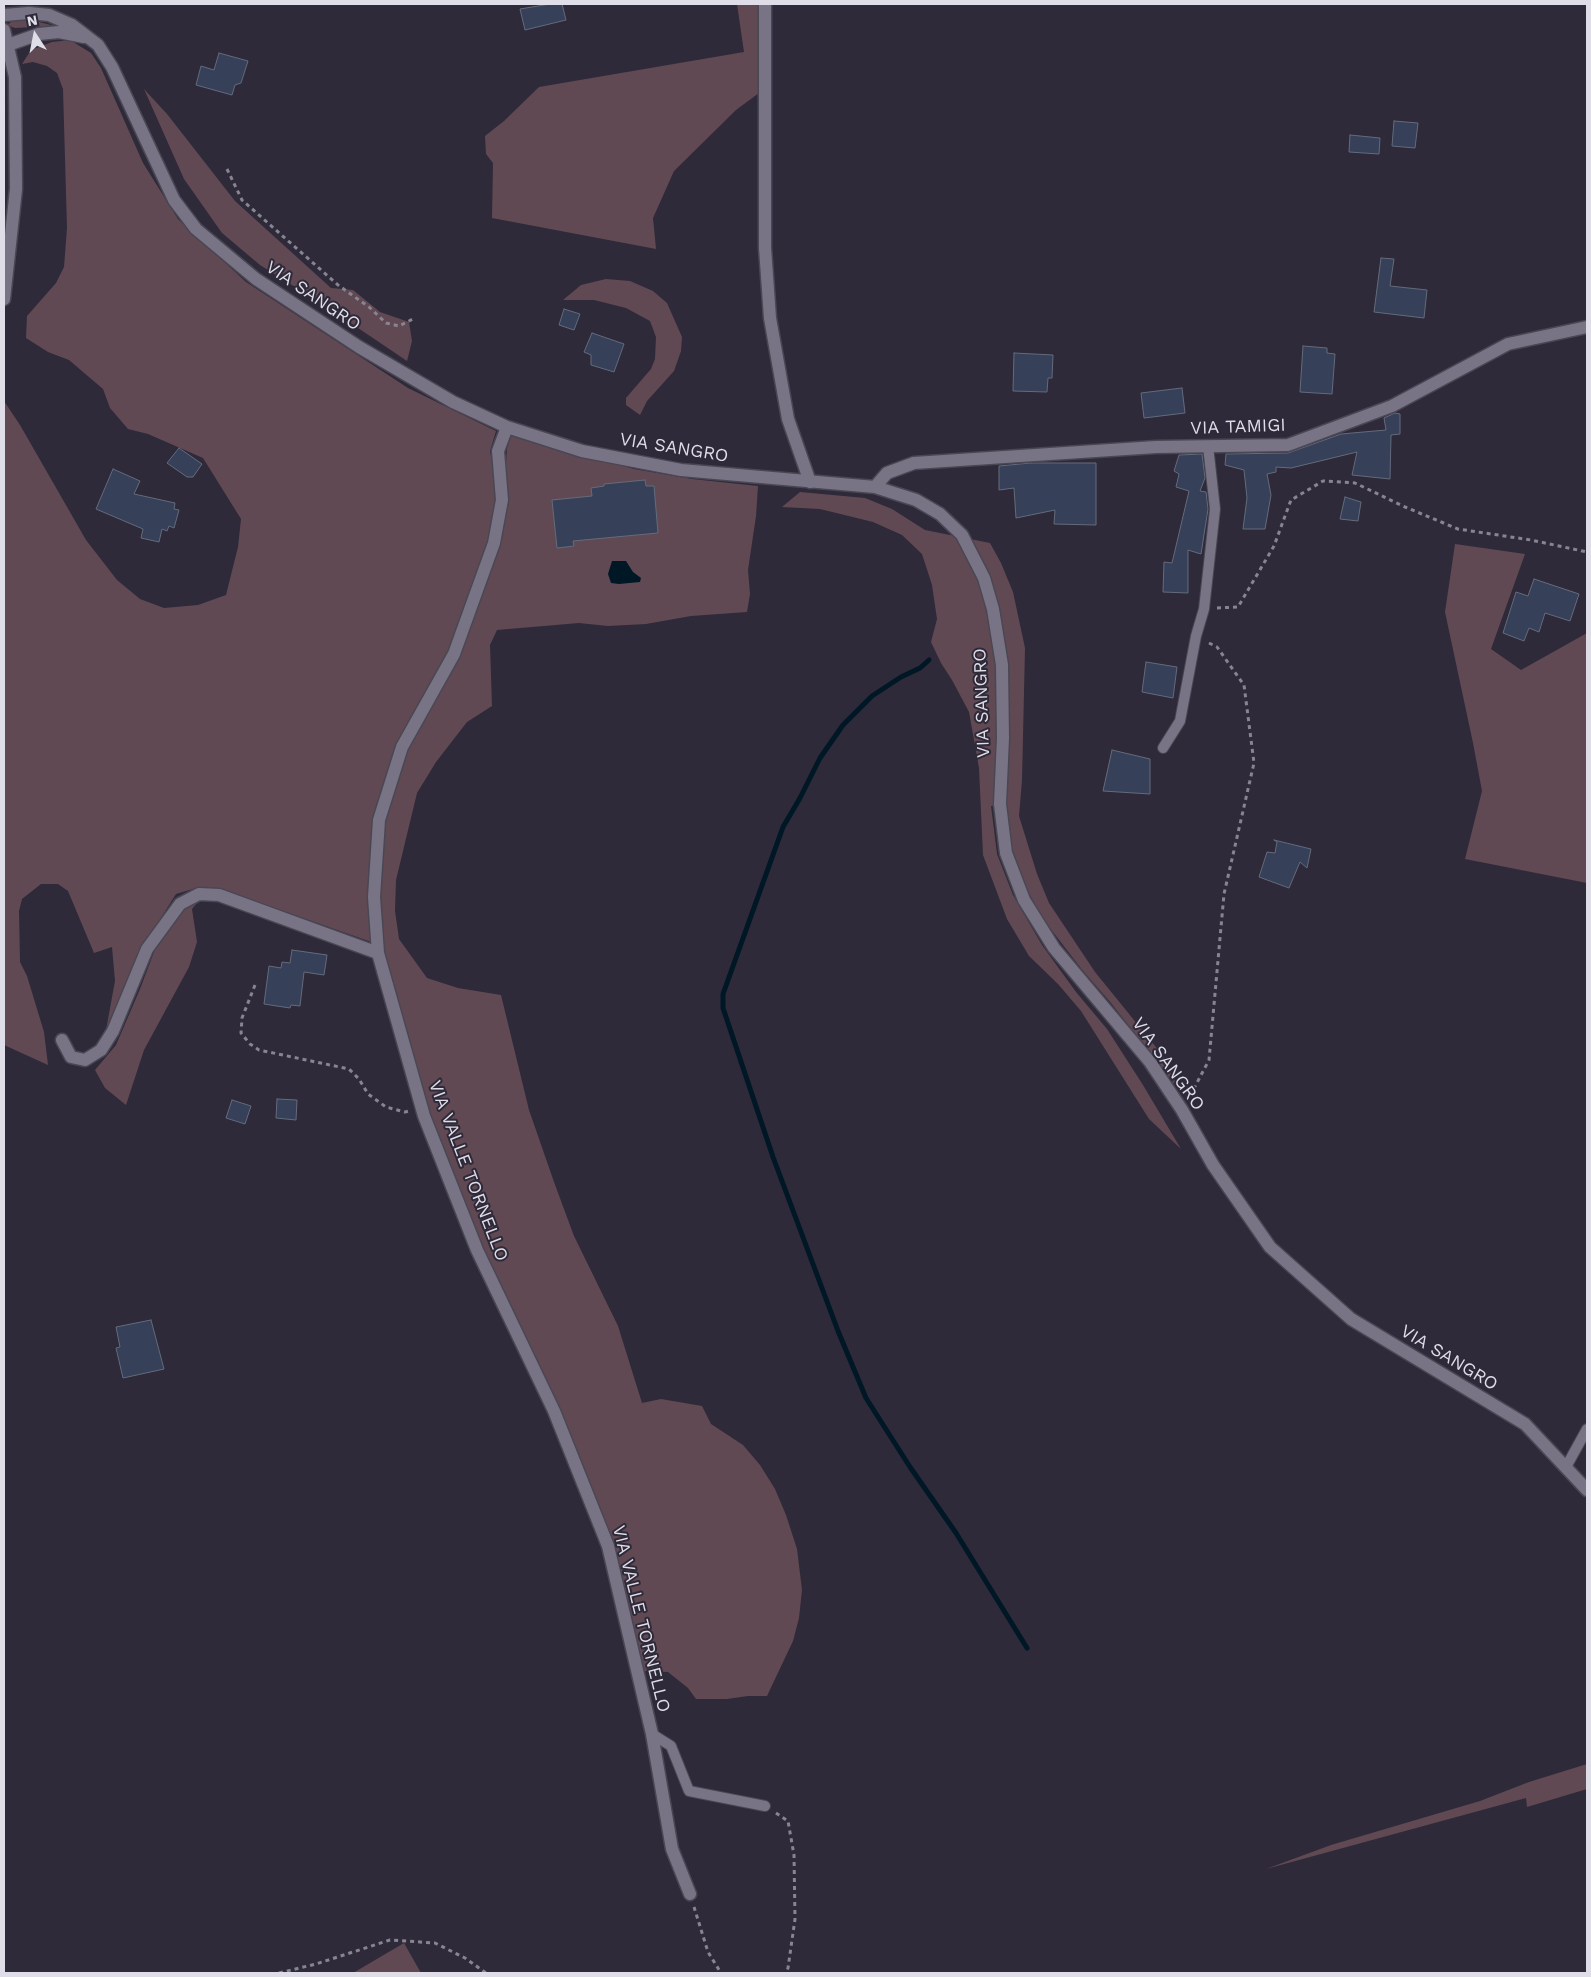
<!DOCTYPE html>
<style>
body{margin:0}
#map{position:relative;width:1591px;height:1977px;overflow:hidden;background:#2e2a3a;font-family:"Work Sans",sans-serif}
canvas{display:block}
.frame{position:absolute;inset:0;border:5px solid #dfdde7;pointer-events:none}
.north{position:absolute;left:10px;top:10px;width:50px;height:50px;-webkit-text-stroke:4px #2e2a3a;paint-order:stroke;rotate:349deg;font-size:14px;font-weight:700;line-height:20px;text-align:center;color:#dfdde7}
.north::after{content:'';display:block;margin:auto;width:18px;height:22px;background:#dfdde7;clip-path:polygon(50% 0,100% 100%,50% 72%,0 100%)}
</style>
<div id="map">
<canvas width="1591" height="1977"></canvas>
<div class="frame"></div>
<div class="north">N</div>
</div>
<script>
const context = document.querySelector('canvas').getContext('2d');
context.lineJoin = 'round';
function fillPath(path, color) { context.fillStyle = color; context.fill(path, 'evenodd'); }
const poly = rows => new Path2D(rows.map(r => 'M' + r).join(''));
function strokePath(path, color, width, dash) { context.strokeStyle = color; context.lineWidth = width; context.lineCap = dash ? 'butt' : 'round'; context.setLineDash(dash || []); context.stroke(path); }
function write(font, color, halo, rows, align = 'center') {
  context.font = font + ' "Work Sans",sans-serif'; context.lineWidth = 4; context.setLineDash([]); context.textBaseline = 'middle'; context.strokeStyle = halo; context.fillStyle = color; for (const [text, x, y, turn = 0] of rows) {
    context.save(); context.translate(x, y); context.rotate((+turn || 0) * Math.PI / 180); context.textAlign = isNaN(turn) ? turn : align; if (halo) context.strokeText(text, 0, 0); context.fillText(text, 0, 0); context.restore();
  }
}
fillPath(poly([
 [737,4,760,4,763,90,736,110,674,171,653,218,656,249,492,218,493,163,486,154,485,136,504,121,539,87,744,52],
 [20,19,39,22,55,26,15,28,7,25,14,20],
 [70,40,91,53,101,68,143,163,178,219,246,282,408,388,496,431,490,451,495,477,505,474,507,449,511,435,634,469,692,479,758,486,756,516,748,570,750,594,747,612,691,616,646,624,608,626,579,623,497,630,490,645,492,706,467,722,436,762,417,793,396,880,395,911,399,939,427,978,458,988,501,995,529,1110,554,1182,574,1236,618,1326,642,1403,661,1399,702,1406,711,1424,743,1445,760,1465,775,1489,786,1515,797,1549,802,1590,799,1618,793,1641,767,1696,748,1696,727,1699,696,1699,688,1688,668,1672,642,1671,611,1542,482,1250,427,1109,380,945,217,888,196,888,176,894,142,948,107,1037,106,1030,115,981,112,947,94,953,68,891,58,884,41,884,22,899,19,911,20,962,27,976,44,1032,48,1065,4,1045,4,401,20,425,86,540,117,580,140,599,164,608,198,605,226,595,238,547,241,519,203,458,148,434,128,429,110,408,103,389,69,360,48,352,26,338,27,316,56,283,64,267,67,228,63,89,57,73,47,66,33,62,22,64,31,50,52,42],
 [144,89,167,114,235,201,331,288,353,290,380,312,409,322,412,341,407,361,324,305,260,265,222,233,184,179],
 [606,279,630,281,653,291,667,303,682,337,681,351,674,371,647,401,640,415,626,405,626,398,651,369,655,359,656,337,650,321,626,308,594,300,563,300,581,285],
 [800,492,865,498,892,509,925,530,990,543,1001,563,1013,592,1025,648,1022,780,1019,816,1037,874,1049,903,1095,972,1164,1057,1182,1094,1111,1003,1083,971,1043,919,1025,886,1011,850,1005,805,991,806,997,854,1013,895,1042,945,1076,992,1107,1029,1143,1085,1181,1149,1149,1119,1081,1011,1058,984,1029,956,1007,919,983,855,979,768,969,712,952,680,941,663,931,642,937,619,932,585,922,554,902,535,873,522,820,509,782,507],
 [1455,544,1525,554,1491,649,1521,670,1587,633,1587,883,1465,859,1482,791,1473,743,1445,612],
 [201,898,192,909,197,942,189,967,144,1050,126,1105,105,1088,95,1070,116,1045,140,989,157,944,181,910],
 [1587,1764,1587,1789,1527,1807,1526,1798,1266,1869,1331,1845,1480,1801,1529,1782],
 [404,1943,421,1973,353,1973]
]), '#614953');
fillPath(poly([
 [612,561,626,561,633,572,641,578,640,582,619,584,611,583,608,574]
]), '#001726');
strokePath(poly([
 [929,660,920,668,901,677,872,696,843,725,820,758,800,798,783,827,723,994,723,1008,773,1157,838,1331,866,1398,910,1467,956,1533,1027,1648]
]), '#001726', 5);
const building = poly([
 [550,4,562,4,566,20,525,30,520,9,550,4],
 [219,53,248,61,241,83,235,85,232,95,196,85,201,66,214,70,219,53],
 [1394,121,1418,123,1415,148,1392,146,1394,121],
 [1350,135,1380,138,1379,154,1349,152,1350,135],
 [1381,258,1394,259,1390,286,1427,290,1424,318,1374,312,1381,258],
 [564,309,580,314,574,330,559,325,564,309],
 [592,333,624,344,614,372,591,365,591,355,584,352,592,333],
 [1303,346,1327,348,1327,353,1335,354,1332,394,1300,392,1303,346],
 [1014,353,1053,355,1052,378,1048,378,1047,392,1013,391,1014,353],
 [1182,388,1185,413,1144,418,1141,393,1182,388],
 [1395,413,1400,414,1400,434,1391,435,1390,479,1352,475,1357,452,1291,468,1276,467,1276,472,1267,474,1271,495,1265,529,1243,529,1247,498,1244,470,1225,465,1226,454,1288,453,1341,434,1386,430,1384,418,1395,413],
 [179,448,202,464,193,477,187,477,167,463,179,448],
 [1202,454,1205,478,1200,491,1206,492,1208,509,1201,554,1188,550,1188,593,1163,592,1164,562,1172,563,1189,491,1176,487,1179,474,1174,471,1179,455,1202,454],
 [1031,463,1096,463,1096,525,1054,524,1055,510,1016,518,1014,488,999,490,999,466,1031,463],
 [113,469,140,481,134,494,175,503,174,509,179,510,174,528,169,526,167,531,162,529,159,542,141,538,143,529,96,509,113,469],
 [645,480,646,486,654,486,658,533,573,541,574,546,557,548,552,500,592,496,591,488,604,486,604,484,645,480],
 [1345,497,1361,502,1358,521,1340,519,1345,497],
 [1534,579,1579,594,1570,621,1545,613,1539,632,1529,628,1524,641,1503,633,1516,592,1528,596,1534,579],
 [1146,662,1177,667,1173,698,1142,692,1146,662],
 [1112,750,1150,759,1150,794,1103,791,1112,750],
 [1274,840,1311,849,1307,868,1300,862,1289,888,1259,877,1267,852,1275,853,1277,842,1274,840],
 [292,950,327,955,324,975,304,972,300,1006,291,1005,290,1008,264,1004,269,966,281,968,282,962,290,963,292,950],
 [277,1099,297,1100,296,1120,276,1118,277,1099],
 [232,1100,251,1106,245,1124,226,1118,232,1100],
 [151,1320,164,1369,123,1378,116,1348,120,1347,116,1327,151,1320]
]);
fillPath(building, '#364058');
strokePath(building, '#646b7c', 1);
const service = poly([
 [1163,748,1180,721,1196,636,1204,609,1215,509,1208,446],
 [1566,1467,1587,1429],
 [652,1734,671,1746,689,1791,765,1806]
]);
const minor = poly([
 [765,4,765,248,770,318,788,419,810,482],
 [4,15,29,13,49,15,72,25,98,45,112,67,174,200,196,229,256,279,359,347,453,402,507,427,582,451,681,470,875,487,916,500,940,514,962,535,984,578,993,609,1002,665,1003,738,1000,804,1006,853,1024,900,1054,948,1150,1062,1182,1110,1213,1165,1270,1247,1351,1319,1525,1424,1587,1490],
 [8,45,39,34,59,32,84,37],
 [507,427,498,451,502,500,494,543,454,654,402,747,379,820,374,897,378,953,424,1116,477,1250,554,1411,608,1546,652,1734,672,1849,690,1894],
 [875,487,887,473,914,463,1156,447,1288,445,1392,406,1508,344,1587,327],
 [62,1040,71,1057,85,1060,101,1050,113,1031,147,949,180,904,199,894,219,895,378,953]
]);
const tertiary = poly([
 [4,30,15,77,16,189,4,299]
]);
strokePath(service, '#4a4754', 12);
strokePath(minor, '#4a4754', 15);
strokePath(tertiary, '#4a4754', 15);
strokePath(poly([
 [227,169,242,200,338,285,369,307,386,323,399,326,415,318],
 [1217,608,1238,607,1274,546,1291,500,1323,481,1355,483,1405,507,1458,529,1531,540,1587,552],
 [255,985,242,1018,241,1033,250,1044,259,1050,349,1069,359,1079,368,1094,386,1107,405,1112,409,1111],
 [1190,1096,1209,1060,1224,894,1254,763,1244,685,1217,647,1207,642],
 [776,1813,788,1821,794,1855,795,1919,788,1968,786,1973],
 [694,1907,708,1952,721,1973],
 [279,1973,316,1964,390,1940,435,1943,465,1958,486,1973]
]), '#888592', 3, [4, 4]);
strokePath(service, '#787486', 10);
strokePath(minor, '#787486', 12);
strokePath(tertiary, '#787486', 12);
write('18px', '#dfdde7', '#2e2a3a', [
 ["VIA SANGRO",313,296,34],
 ["VIA TAMIGI",1238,427,-2],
 ["VIA SANGRO",674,448,9],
 ["VIA SANGRO",982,703,-92],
 ["VIA SANGRO",1168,1064,54],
 ["VIA VALLE TORNELLO",468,1171,69],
 ["VIA SANGRO",1449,1358,31],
 ["VIA VALLE TORNELLO",641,1619,76]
]);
</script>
